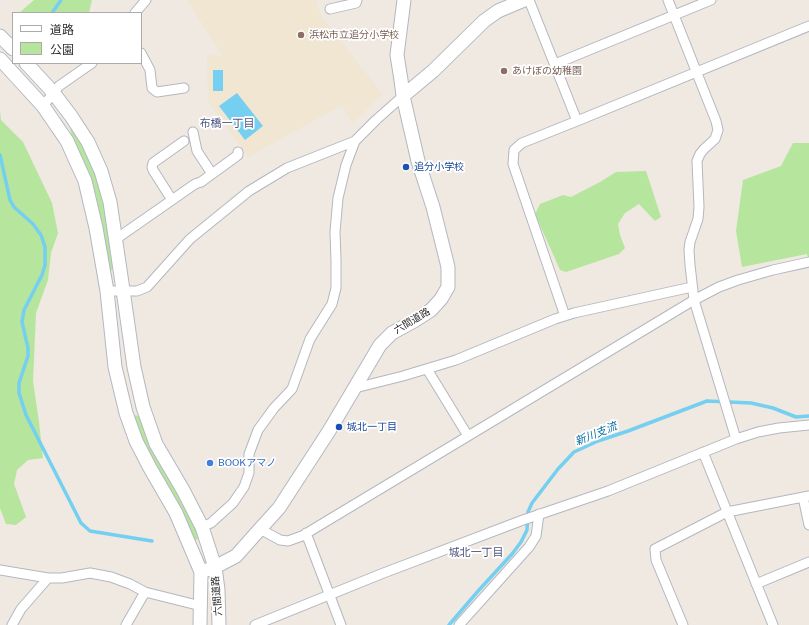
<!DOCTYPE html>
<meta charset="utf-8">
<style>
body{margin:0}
#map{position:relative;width:809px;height:625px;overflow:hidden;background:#efe9e1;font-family:"Public Sans","Noto Sans JP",sans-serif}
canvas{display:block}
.legend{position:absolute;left:12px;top:12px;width:130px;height:52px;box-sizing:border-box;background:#fff;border:1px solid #ababab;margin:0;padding:5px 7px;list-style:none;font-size:12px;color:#2e2e2e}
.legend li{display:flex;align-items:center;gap:8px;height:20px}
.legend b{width:20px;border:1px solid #ababab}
</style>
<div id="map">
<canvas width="809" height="625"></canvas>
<ul class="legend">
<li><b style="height:5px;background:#fff"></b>道路</li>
<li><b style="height:11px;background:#b6e59e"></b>公園</li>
</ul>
</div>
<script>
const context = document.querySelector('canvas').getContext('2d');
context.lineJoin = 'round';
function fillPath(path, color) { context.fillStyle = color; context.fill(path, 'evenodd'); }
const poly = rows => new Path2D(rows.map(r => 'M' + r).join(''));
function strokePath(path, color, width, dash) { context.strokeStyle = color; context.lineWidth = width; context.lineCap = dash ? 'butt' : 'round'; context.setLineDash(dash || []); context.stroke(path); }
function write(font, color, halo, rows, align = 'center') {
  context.font = font + ' "Public Sans","Noto Sans JP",sans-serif'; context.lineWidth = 3.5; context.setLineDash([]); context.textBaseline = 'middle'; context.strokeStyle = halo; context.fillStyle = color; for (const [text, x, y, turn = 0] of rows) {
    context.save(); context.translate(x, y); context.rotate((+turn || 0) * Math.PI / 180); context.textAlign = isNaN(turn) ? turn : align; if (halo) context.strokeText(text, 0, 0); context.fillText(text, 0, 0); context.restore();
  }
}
fillPath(poly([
 [187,0,316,0,322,18,334,32,382,94,352,123,342,105,248,157,208,101,207,55,223,56]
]), '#f0e6d1');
fillPath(poly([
 [34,0,92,0,89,13,19,13],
 [0,111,1,120,23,142,52,203,58,233,51,253,48,280,36,313,33,381,39,422,43,458,28,460,17,470,14,484,26,517,16,525,6,524,0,508],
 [69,121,78,135,91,162,102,195,113,265,112,270,109,270,96,195,85,164,72,138],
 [793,143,809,143,809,264,807,254,742,267,736,231,743,180,781,166],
 [646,171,661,217,655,221,639,204,625,213,618,224,620,235,625,248,619,254,566,272,560,270,535,214,540,204,563,195,571,197,600,182,616,172],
 [136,415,140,417,190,515,200,538,194,541,140,438,134,419,134,416]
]), '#b6e59e');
fillPath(poly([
 [213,70,223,70,223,91,213,91],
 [237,93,263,126,245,140,219,106]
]), '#75cff0');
strokePath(poly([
 [52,13,61,0],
 [0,155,10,200,14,207,33,224,41,235,45,247,45,265,42,275,24,310,22,322,28,348,28,356,19,383,19,393,26,415,81,523,90,531,152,541],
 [449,625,479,590,512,554,521,542,527,530,528,512,532,503,558,469,574,452,598,441,628,431,707,401,751,403,773,408,796,417,809,416]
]), '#75cff0', 3.5);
const street = poly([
 [529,0,577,121,809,26],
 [668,0,706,96,716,121,718,130,715,139,704,149,700,154,697,161,699,207,698,219,690,242,689,250,690,265,694,300,736,439],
 [330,9,356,3,357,0],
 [135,13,146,0],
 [141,53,150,70,152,88,157,92,184,88],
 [555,64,711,0],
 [43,106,59,86,92,63],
 [193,132,197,151,212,174],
 [172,200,153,170,152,167,153,163,184,141],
 [116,239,195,184,201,182,238,155,238,152],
 [107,291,137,291,147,287,190,239,249,191,287,168,355,141,376,120,403,96],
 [565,316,513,164,514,150,522,143,577,121],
 [427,369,468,436],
 [355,388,403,376,456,360,555,319,574,313,692,287],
 [703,452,773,625],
 [803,497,809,525],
 [202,527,211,523,233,503,244,487,249,473,249,454,258,430,274,408,292,389,310,339,332,304,336,288,336,260,335,232,338,198,346,165,355,141],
 [260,529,280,540,288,541,302,536,694,300,719,287,738,280,773,270,809,262],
 [306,533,341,625],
 [0,570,48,578,62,578,90,573,111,577,130,584,145,592,201,606],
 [756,584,809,562],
 [12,625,21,609,48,578],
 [126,625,145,592],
 [255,625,381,574,523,520,608,491,736,439,758,432,779,428,809,425],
 [459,625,529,547,536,536,539,514],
 [683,625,656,560,655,549,727,512,809,496]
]);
const secondary = poly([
 [0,36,13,49],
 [0,59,43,106,67,141,85,181,96,228,107,291,115,367,126,413,136,441,150,468,176,513,201,572,200,625],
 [26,63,52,91,71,116,88,142,101,171,110,202,123,290,134,367,143,407,156,444,183,490,202,527,215,567,218,590,219,625],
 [403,96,433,71,484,21,498,11,524,0],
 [201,572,215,567,236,556,260,529,279,508,329,431,380,345,392,333,414,321,431,310,441,299,448,287,448,267,433,207,418,161,403,96,401,80,397,55,404,0]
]);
strokePath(street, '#b4b7c1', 11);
strokePath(secondary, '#b4b7c1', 15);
strokePath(street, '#fff', 9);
strokePath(secondary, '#fff', 13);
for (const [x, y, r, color] of [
 [301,35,4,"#8d6e63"],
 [504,71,4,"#8d6e63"],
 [406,167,4,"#1a4fb4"],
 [339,427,4,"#1a4fb4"],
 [210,463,4,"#3f7fe0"]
]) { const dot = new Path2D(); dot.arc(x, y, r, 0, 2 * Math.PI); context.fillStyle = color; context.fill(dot); strokePath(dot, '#fff', 1.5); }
write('10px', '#785e54', '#fff', [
 ["浜松市立追分小学校",309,35],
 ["あけぼの幼稚園",512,71]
], 'left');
write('10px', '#164399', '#fff', [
 ["追分小学校",414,167],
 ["城北一丁目",347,427]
], 'left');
write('10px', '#2e2e2e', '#fff', [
 ["六間道路",412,321,-31],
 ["六間道路",217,596,-95]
]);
write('10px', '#366cbe', '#fff', [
 ["BOOKアマノ",218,463]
], 'left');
write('11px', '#4d5680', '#fff', [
 ["布橋一丁目",227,124],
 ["城北一丁目",476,553]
]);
write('italic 11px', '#0d6fa3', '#fff', [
 ["新川支流",596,434,-22]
]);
</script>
